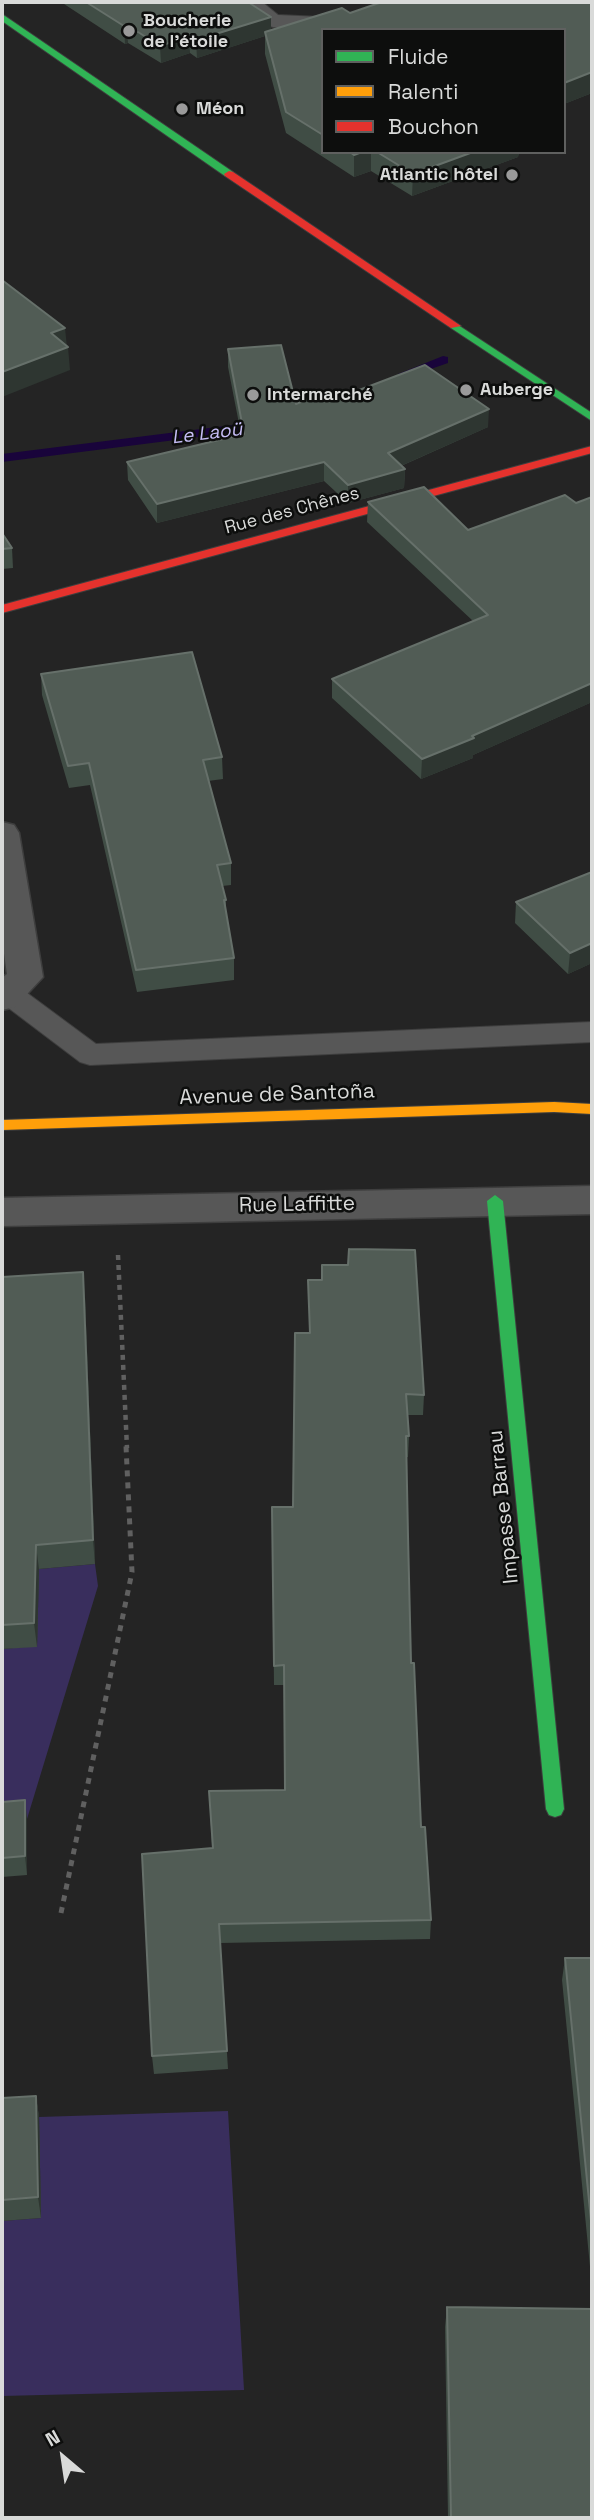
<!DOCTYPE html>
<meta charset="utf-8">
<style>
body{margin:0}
#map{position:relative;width:594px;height:2520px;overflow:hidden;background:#242424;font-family:"Space Grotesk",sans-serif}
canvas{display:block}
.frame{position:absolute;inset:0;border:4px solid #d9dad9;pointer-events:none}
.legend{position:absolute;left:321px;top:28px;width:245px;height:126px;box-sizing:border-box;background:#0d0e0d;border:2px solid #5f605f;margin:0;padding:9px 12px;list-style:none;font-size:21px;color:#d9dad9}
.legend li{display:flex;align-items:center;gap:14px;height:35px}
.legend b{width:35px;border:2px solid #5f605f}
.north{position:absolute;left:28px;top:2422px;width:70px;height:70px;-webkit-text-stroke:5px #0d0e0d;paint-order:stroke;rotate:331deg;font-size:19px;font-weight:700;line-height:28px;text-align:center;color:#d9dad9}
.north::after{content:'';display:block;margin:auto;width:24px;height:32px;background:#d9dad9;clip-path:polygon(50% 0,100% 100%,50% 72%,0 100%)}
</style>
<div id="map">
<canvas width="594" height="2520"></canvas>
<div class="frame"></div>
<ul class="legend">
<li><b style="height:9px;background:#30b455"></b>Fluide</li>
<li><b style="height:9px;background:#ff9f0a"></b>Ralenti</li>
<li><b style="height:9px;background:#e5322d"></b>Bouchon</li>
</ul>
<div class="north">N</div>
</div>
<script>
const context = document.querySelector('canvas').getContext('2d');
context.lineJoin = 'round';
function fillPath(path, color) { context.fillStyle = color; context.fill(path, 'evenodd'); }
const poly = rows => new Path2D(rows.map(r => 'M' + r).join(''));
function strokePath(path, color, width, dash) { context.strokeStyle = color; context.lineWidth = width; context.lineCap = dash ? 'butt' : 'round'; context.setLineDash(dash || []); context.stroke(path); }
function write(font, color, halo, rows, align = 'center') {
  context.font = font + ' "Space Grotesk",sans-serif'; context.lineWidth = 5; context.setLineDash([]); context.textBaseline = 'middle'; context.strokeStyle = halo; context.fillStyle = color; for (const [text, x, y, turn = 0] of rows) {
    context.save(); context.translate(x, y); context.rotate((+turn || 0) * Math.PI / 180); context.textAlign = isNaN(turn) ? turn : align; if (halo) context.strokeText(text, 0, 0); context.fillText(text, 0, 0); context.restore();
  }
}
fillPath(poly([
 [95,1564,98,1586,27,1819,2,1821,2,1649,37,1646,39,1569],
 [228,2111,244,2390,2,2396,2,2221,41,2218,39,2117]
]), '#392e5d');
fillPath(poly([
 [443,356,448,357,448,363,405,378,398,374,443,356],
 [265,421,270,422,272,425,270,428,2,462,2,454,265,421]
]), '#19043b');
const lane = poly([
 [241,2,262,2,278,15,321,17,331,23,321,29,273,27,266,25,241,2],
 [9,984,19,987,96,1044,592,1022,592,1042,90,1065,80,1062,2,1003,2,986,9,984]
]);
const street = poly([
 [2,822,14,825,19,833,43,977,15,1007,2,1010,2,978,7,974,2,940,2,822],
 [592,1186,592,1214,2,1226,2,1198,592,1186]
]);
const fast = poly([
 [2,14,233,172,233,176,225,176,2,21,2,14],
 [455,323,592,413,592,421,451,328,451,324,455,323],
 [495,1195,503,1201,564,1809,561,1815,555,1817,549,1815,546,1809,487,1201,495,1195]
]);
const slow = poly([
 [554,1102,592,1104,592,1114,554,1112,2,1130,2,1120,554,1102]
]);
const jam = poly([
 [229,171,233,172,461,326,451,328,225,176,224,174,229,171],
 [592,446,592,453,2,613,2,605,592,446]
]);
strokePath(lane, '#3e3e3e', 2);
strokePath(street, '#3e3e3e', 3);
strokePath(fast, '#3e3e3e', 2);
strokePath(slow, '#3e3e3e', 2);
strokePath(jam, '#3e3e3e', 2);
strokePath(poly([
 [118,1255,127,1448]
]), '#606060', 4.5, [5, 5]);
strokePath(poly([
 [61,1913,132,1572,126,1446]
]), '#606060', 5, [6, 6]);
fillPath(lane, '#575757');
fillPath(street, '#575757');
fillPath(fast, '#30b455');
fillPath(slow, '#ff9f0a');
fillPath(jam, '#e5322d');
fillPath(poly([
 [61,2,248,2,271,30,350,13,592,2,592,93,564,104,564,30,323,30,323,152,519,152,518,157,412,196,371,171,354,177,286,133,265,54,265,36,197,58,190,53,161,63,128,43,125,44],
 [592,304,592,324,591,323],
 [228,349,296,404,333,400,488,427,401,466,405,469,404,488,348,503,324,481,157,523,128,480,127,462,241,434,228,367],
 [592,497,592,702,473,755,473,758,421,779,332,698,332,679,473,621,367,522,368,502,468,530,576,503],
 [2,533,12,548,13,568,2,569],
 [41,674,222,757,223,779,208,781,231,863,231,885,222,886,226,900,226,914,234,958,234,980,137,992,90,785,69,788,42,695],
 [592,872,592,963,568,974,515,923,516,902],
 [2,1277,85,1297,95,1564,39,1569,37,1647,2,1649],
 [308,1280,424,1395,423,1415,407,1415,409,1436,408,1457,406,1457,411,1663,421,1827,431,1920,430,1939,220,1943,228,2069,154,2074,152,2056,212,1848,209,1791,285,1790,284,1685,274,1685,272,1507,293,1507,310,1333],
 [25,1800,27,1819,27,1875,2,1877,2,1802],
 [565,1958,592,1958,592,2287,562,1980],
 [36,2096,39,2117,41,2218,2,2221,2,2098],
 [447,2307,592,2518,448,2518,445,2327]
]), '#404d45');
fillPath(poly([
 [271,17,271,35,265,32,265,36,197,58,196,40],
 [127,25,128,43,125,44,124,26],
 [189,36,190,53,161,63,160,46],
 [592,72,592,93,564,104,564,83],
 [362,152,371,152,371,171,354,177,354,155],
 [473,152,519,152,518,157,412,196,413,174],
 [65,328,67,347,68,347,70,370,2,397,2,372,51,333],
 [489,409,488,427,387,472,388,453],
 [324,462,324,481,157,523,157,504],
 [405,469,404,488,348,503,348,485],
 [592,683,592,702,473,755,473,758,421,779,422,759],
 [592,943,592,963,568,974,570,953],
 [83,1272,85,1297,95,1564,93,1540],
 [36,1545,39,1569,37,1647,34,1623],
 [25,1800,27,1819,27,1875,25,1856],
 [36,2096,39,2117,41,2218,38,2197]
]), '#2e3631');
const building = poly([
 [86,2,248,2,271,17,196,40,189,36,160,46,127,25,124,26,86,2],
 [382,2,592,2,592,72,564,83,564,30,323,30,323,135,286,112,265,32,342,8,350,13,382,2],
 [350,152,362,152,354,155,350,152],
 [377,152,473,152,413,174,377,152],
 [2,280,65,328,51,333,68,347,2,372,2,280],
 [281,345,296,404,323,393,333,400,425,365,489,409,388,453,405,469,348,485,324,462,157,504,127,462,244,434,228,349,281,345],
 [424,487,468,530,565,495,576,503,592,497,592,683,472,736,474,738,422,759,332,679,488,615,368,502,424,487],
 [2,533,12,548,2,549,2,533],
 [192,652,222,757,203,760,231,863,217,865,226,900,224,900,234,958,136,970,89,763,68,766,41,674,192,652],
 [592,872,592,943,570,953,516,902,592,872],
 [349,1249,415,1250,424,1395,406,1394,409,1436,406,1436,408,1536,411,1663,414,1663,421,1827,425,1827,431,1920,219,1924,227,2051,152,2056,142,1854,213,1848,209,1791,285,1790,284,1665,274,1666,272,1507,293,1507,295,1333,310,1333,308,1280,322,1280,322,1265,348,1265,349,1249],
 [83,1272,93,1540,36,1545,34,1623,2,1625,2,1277,83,1272],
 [25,1800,25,1856,2,1858,2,1802,25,1800],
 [565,1958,592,1958,592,2231,565,1958],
 [36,2096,38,2197,2,2200,2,2098,36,2096],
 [447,2307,592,2309,592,2518,451,2518,447,2307]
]);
fillPath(building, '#515c55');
strokePath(building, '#66706a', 2);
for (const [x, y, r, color] of [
 [129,31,7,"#9a9a9a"],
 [182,109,7,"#9a9a9a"],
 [512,175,7,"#9a9a9a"],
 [466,390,7,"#9a9a9a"],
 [253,395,7,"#9a9a9a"]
]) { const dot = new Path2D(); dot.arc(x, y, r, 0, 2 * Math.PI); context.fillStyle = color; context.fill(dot); strokePath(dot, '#0d0e0d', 2.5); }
write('bold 18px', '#d9dad9', '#0d0e0d', [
 ["Boucherie",143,21],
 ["de l'étoile",143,42],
 ["Méon",196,109],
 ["Atlantic hôtel",498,175,"right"],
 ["Auberge",480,390],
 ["Intermarché",267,395]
], 'left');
write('18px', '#d9dad9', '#0d0e0d', [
 ["Rue des Chênes",292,511,-15]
]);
write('italic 19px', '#c6bdf6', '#0d0e0d', [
 ["Le Laoü",207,434,-7]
]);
write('21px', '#d9dad9', '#0d0e0d', [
 ["Avenue de Santoña",277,1095,-2],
 ["Rue Laffitte",297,1205,-1],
 ["Impasse Barrau",504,1507,-96]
]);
</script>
